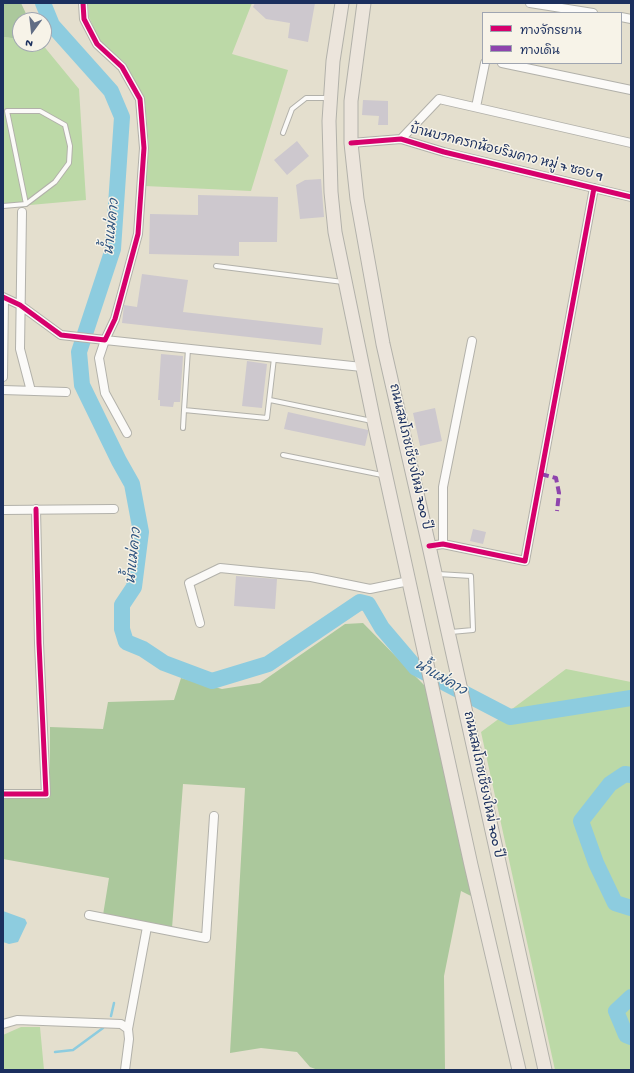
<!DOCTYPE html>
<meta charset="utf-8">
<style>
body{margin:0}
#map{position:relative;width:634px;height:1073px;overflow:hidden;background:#e4dfce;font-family:"Gochi Hand","Playpen Sans Thai",sans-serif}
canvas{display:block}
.frame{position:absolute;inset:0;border:4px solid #1b2f5e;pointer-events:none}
.legend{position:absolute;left:482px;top:12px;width:140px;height:52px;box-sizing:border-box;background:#f7f3e8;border:1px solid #9fa5b1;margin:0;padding:5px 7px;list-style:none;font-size:12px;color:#1b2f5e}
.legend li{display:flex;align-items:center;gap:8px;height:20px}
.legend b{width:20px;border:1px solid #9fa5b1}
.north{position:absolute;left:12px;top:12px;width:40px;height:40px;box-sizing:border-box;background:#f7f3e8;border:1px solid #9fa5b1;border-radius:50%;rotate:195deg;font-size:11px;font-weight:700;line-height:16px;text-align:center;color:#1b2f5e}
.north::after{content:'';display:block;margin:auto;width:14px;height:18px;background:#616d85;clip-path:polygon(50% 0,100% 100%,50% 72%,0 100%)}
</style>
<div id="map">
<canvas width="634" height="1073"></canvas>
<div class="frame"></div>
<ul class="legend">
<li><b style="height:5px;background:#d6006c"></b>ทางจักรยาน</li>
<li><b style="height:5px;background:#8e44ad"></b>ทางเดิน</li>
</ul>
<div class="north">N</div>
</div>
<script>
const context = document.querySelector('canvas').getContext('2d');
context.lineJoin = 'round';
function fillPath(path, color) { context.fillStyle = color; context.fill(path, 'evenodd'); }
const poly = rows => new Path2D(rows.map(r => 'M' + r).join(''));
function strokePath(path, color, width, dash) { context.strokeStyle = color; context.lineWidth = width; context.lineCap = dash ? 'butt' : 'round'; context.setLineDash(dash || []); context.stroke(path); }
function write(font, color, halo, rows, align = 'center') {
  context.font = font + ' "Gochi Hand","Playpen Sans Thai",sans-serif'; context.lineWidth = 3; context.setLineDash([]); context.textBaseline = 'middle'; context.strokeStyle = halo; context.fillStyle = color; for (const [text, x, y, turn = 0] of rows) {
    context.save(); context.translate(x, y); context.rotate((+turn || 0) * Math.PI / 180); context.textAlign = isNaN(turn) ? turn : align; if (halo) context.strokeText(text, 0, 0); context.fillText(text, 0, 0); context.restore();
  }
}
fillPath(poly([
 [88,3,252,3,232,54,288,70,251,191,145,186,149,147,145,103,125,63,99,40,89,17],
 [3,37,20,39,20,44,42,44,79,89,86,200,30,205,3,206],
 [566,669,631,682,631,1070,555,1070,481,732],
 [21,1027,40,1027,44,1070,3,1070,3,1035]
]), '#bcd9a7');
fillPath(poly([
 [3,3,21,3,29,20,20,20,20,39,3,37],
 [363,623,425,686,473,897,461,891,444,976,445,1070,318,1070,310,1067,297,1052,261,1048,230,1053,245,788,183,784,172,928,103,915,109,878,3,859,3,798,50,798,50,727,103,729,108,702,174,700,181,678,222,689,260,683,345,624]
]), '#abc89c');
fillPath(poly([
 [3,911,25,919,27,923,18,942,9,944,3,942]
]), '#8dccdf');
strokePath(poly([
 [111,1016,114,1003],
 [55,1052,73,1050,103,1028]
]), '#8dccdf', 2.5);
strokePath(poly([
 [43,3,52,25,111,91,122,117,113,249,79,352,82,385,119,461,132,484,141,532,134,587,122,605,122,629,126,642,143,649,164,663,212,681,268,664,360,602,368,604,382,628,416,668,510,717,631,698],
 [631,775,625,774,610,784,581,821,596,863,615,903,631,908],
 [631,997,616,1011,626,1035,631,1037]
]), '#8dccdf', 16);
fillPath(poly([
 [255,3,315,3,308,42,288,38,290,23,266,19,253,7],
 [363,100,388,101,388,125,378,125,379,116,362,115],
 [297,141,309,156,287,175,274,160],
 [321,179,324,217,300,219,296,185,305,180],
 [198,195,278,197,277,242,239,242,239,256,149,254,150,214,198,215],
 [142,274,188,280,183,312,323,328,321,345,122,323,124,305,137,307],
 [161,354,183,356,180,402,174,402,173,407,160,406,160,400,158,400],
 [247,361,267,364,262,408,242,406],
 [435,408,442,441,420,446,413,413],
 [288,412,368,430,368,433,365,446,284,429],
 [473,529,486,532,483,544,470,541],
 [236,576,277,579,275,609,234,606]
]), '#cdc8ce');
const lane = poly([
 [283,133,292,109,306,98,328,98],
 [3,206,26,204,55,182,69,163,70,146,65,125,40,111,7,111,26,204],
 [216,266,343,282],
 [188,349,184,410,267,418,274,358],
 [270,400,372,421],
 [183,428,184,410],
 [283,455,382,475],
 [438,574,471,576,473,630,451,632]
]);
const street = poly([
 [530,3,593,13],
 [621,17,631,19],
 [502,63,631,90],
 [476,107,485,63],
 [401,139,439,99,631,143],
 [351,143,401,139,444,152,631,197],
 [22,212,20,349,31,391],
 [3,297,20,305,61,335,105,340,115,319,138,234,144,148,140,99,122,67,97,44,84,19,83,3],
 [3,377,4,298],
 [3,390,66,392],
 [127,433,105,393,99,358,105,340,362,367],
 [3,510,114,509],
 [443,544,443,487,472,341],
 [429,546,443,544,525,561,594,188],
 [200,623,189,583,220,568,311,577,370,589,409,581],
 [3,794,46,794,39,643,36,509],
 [89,915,206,938,214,816],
 [3,1024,17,1020,121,1024,128,1029,129,1039,125,1070],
 [128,1029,147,927]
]);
const primary = poly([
 [342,3,333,61,329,121,331,192,335,232,374,422,471,865,519,1070],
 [364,3,351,101,351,143,357,199,383,344,429,546,545,1070]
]);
strokePath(lane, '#b2b1aa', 6);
strokePath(street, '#b2b1aa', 10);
strokePath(primary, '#b2b1aa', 15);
strokePath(lane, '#fbfaf8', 4);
strokePath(street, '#fbfaf8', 8);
strokePath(primary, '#ece5dc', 13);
strokePath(poly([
 [541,474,556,478,559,493,557,511]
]), '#8e44ad', 4, [8, 4]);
strokePath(poly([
 [351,143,401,139,444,152,631,197],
 [3,297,20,305,61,335,105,340,115,319,138,234,144,148,140,99,122,67,97,44,84,19,83,3],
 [429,546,443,544,525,561,594,188],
 [3,794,46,794,39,643,36,509]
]), '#d6006c', 5);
write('13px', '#1b2f5e', '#f7f3e8', [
 ["บ้านบวกครกน้อยริมคาว หมู่ 7 ซอย 9",506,154,14],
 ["ถนนสมโภชเชียงใหม่ 700 ปี",409,457,77],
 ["ถนนสมโภชเชียงใหม่ 700 ปี",482,785,78]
]);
write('italic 14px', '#2e5480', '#f7f3e8', [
 ["น้ำแม่คาว",113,227,-84],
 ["น้ำแม่คาว",135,556,-84],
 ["น้ำแม่คาว",440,679,30]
]);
</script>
